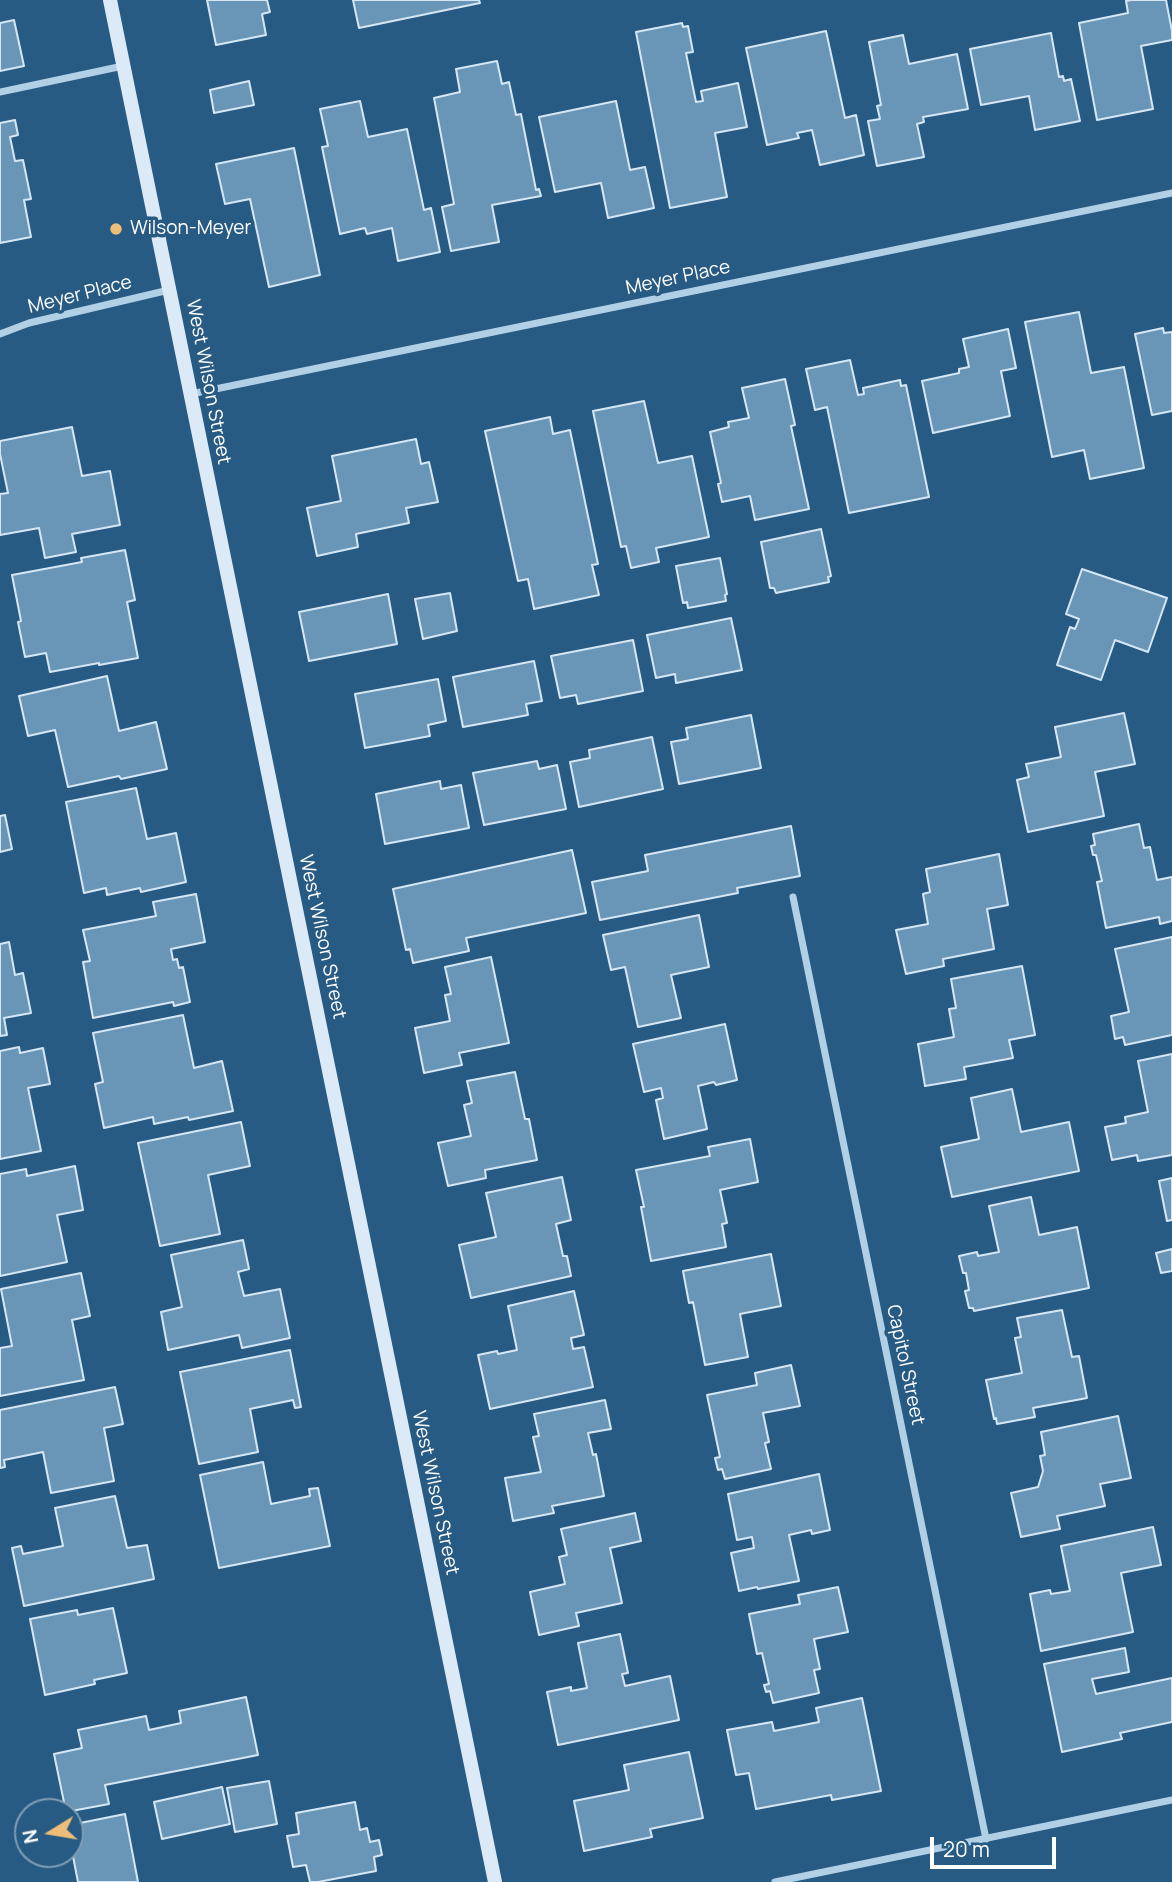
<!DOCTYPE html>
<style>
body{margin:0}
#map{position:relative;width:1172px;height:1882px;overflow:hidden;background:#285b83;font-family:Manrope,sans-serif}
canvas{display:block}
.north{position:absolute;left:14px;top:1798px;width:70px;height:70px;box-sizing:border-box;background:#285b83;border:2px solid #7e9db5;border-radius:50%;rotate:259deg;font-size:19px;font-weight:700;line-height:28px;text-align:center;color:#fff}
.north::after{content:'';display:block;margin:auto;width:24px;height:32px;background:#eebe78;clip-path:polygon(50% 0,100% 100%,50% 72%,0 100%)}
.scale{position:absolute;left:930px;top:1837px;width:126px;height:32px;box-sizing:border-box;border:4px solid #fff;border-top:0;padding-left:9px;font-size:21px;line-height:24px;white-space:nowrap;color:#fff;-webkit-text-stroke:5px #285b83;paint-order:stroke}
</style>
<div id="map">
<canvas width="1172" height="1882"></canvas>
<div class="north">N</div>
<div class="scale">20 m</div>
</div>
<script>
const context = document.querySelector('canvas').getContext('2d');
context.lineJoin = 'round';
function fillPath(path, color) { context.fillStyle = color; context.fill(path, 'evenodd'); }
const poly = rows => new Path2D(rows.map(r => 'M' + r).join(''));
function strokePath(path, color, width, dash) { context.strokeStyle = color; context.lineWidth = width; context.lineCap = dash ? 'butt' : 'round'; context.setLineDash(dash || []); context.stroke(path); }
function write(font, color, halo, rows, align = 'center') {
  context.font = font + ' Manrope,sans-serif'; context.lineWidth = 7; context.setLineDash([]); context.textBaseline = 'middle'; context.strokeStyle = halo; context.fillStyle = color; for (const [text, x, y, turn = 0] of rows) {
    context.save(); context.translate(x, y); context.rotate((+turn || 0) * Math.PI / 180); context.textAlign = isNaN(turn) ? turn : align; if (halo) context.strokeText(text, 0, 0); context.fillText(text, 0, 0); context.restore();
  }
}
const building = poly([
 [207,0,267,0,270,12,262,14,266,35,216,45,207,0],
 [353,0,479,0,480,3,359,28,353,0],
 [1131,0,1166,0,1172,31,1172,40,1141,46,1153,109,1097,120,1079,23,1128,13,1126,1,1131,0],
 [14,20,24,66,0,71,0,23,14,20],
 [682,23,683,27,688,26,693,52,686,53,696,102,703,101,701,91,738,83,747,127,715,133,727,197,670,208,636,32,682,23],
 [826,31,845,118,856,115,864,155,820,165,812,130,797,133,799,138,767,145,746,48,826,31],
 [1051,33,1059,77,1063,76,1064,81,1071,79,1080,121,1035,130,1029,96,981,105,970,49,1051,33],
 [903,35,909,64,957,54,968,109,923,117,924,122,917,124,924,157,877,166,868,121,880,119,877,106,881,105,869,42,903,35],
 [497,61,502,84,509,82,516,115,521,114,536,190,539,189,541,196,492,205,499,242,451,251,442,207,454,204,434,98,460,92,456,69,497,61],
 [249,81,254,105,214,113,210,90,249,81],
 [360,101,368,137,407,129,424,210,431,208,440,252,398,261,392,228,367,234,365,228,340,234,322,147,328,146,320,109,360,101],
 [616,101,630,170,645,167,654,208,608,218,601,183,555,192,539,117,616,101],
 [15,120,18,135,10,137,15,161,23,160,31,199,24,200,31,237,0,243,0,123,15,120],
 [294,148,320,275,269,287,250,199,225,204,216,164,294,148],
 [1079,312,1091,373,1124,367,1144,468,1090,479,1084,450,1052,457,1025,322,1079,312],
 [1163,328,1164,333,1172,332,1172,411,1152,415,1135,334,1163,328],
 [1008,329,1016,368,1001,371,1010,416,933,433,922,381,959,373,959,369,969,367,963,339,1008,329],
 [850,360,858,395,864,394,863,388,900,380,901,386,906,385,929,497,849,513,827,407,815,410,806,369,850,360],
 [785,379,795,425,791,426,809,509,755,520,750,496,722,502,718,484,721,483,710,432,729,427,728,422,749,418,742,388,785,379],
 [644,401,658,463,692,456,709,537,656,548,659,562,631,568,626,546,621,547,593,411,644,401],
 [550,417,553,434,570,430,598,564,592,565,599,595,534,609,528,579,518,581,485,431,550,417],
 [72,427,82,476,110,471,120,525,72,534,76,552,45,558,39,528,0,535,0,494,8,493,0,454,0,441,72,427],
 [416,439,421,464,429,462,438,502,406,508,409,523,356,534,358,547,317,556,307,508,341,501,332,456,416,439],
 [821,529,831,576,828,577,829,582,776,593,774,588,770,588,761,542,821,529],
 [125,550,135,600,127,602,138,658,99,665,99,663,50,672,46,653,25,657,18,622,21,621,12,575,82,562,81,558,125,550],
 [720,558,727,594,725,595,726,601,688,608,687,602,683,603,676,566,720,558],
 [1082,569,1167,598,1148,652,1115,640,1101,680,1057,665,1070,627,1075,629,1079,619,1066,614,1082,569],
 [450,593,457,631,423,639,415,599,450,593],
 [388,594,397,644,309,661,299,612,388,594],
 [731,618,742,670,676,683,675,674,656,678,647,635,731,618],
 [633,640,643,691,578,704,576,695,560,698,551,656,633,640],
 [534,661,542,701,526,704,528,715,463,727,453,677,534,661],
 [107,676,119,731,156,722,167,769,121,779,119,776,68,787,55,730,28,736,19,696,107,676],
 [438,679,446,721,428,725,430,736,365,748,355,694,438,679],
 [1124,713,1135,764,1095,772,1104,816,1028,832,1017,780,1029,777,1026,764,1061,757,1055,727,1124,713],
 [751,715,761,768,679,784,671,742,688,739,686,728,751,715],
 [652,737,663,789,579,807,570,762,590,758,589,750,652,737],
 [537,761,539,769,557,765,566,809,484,825,473,773,537,761],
 [440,781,441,789,461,785,469,828,385,844,376,794,440,781],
 [136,788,147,839,176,833,186,882,141,892,140,888,107,895,106,888,84,893,66,802,136,788],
 [5,815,12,849,0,852,0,816,5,815],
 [1139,824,1144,848,1150,847,1157,880,1172,877,1172,921,1160,924,1159,917,1106,928,1097,882,1102,881,1096,855,1093,855,1091,846,1095,845,1093,834,1139,824],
 [791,826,800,876,737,888,738,893,600,920,592,882,648,871,645,855,791,826],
 [572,850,586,913,466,938,469,951,413,963,410,949,406,950,393,889,572,850],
 [999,854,1008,905,987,909,994,949,943,959,944,966,906,974,896,930,928,924,923,894,930,892,926,869,999,854],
 [196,894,205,942,171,949,173,960,177,959,179,968,183,967,190,1002,174,1006,173,1002,93,1018,83,962,90,961,83,930,156,916,153,902,196,894],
 [699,915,709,967,671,975,681,1018,638,1027,625,967,611,970,603,935,699,915],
 [1172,937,1172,1035,1125,1045,1123,1037,1115,1039,1111,1016,1129,1012,1115,949,1172,937],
 [9,942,15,975,23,973,31,1013,4,1018,7,1035,0,1036,0,944,9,942],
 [491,957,509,1043,459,1053,462,1065,424,1073,415,1028,450,1021,445,995,451,994,445,967,491,957],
 [1022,966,1035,1035,1009,1040,1013,1058,964,1067,966,1079,925,1086,918,1044,954,1037,949,1009,956,1008,951,979,1022,966],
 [183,1015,194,1068,222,1061,233,1111,189,1120,188,1117,154,1124,153,1117,104,1128,95,1084,103,1082,93,1033,183,1015],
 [725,1024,737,1080,716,1085,714,1082,698,1086,707,1129,664,1139,656,1100,663,1098,661,1088,644,1092,633,1044,725,1024],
 [19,1047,20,1053,43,1048,50,1084,28,1088,41,1151,0,1159,0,1051,19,1047],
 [1172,1054,1172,1155,1138,1161,1137,1155,1112,1160,1105,1127,1126,1123,1125,1117,1148,1112,1138,1061,1172,1054],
 [515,1072,525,1119,529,1119,537,1160,485,1170,486,1178,448,1186,438,1143,471,1136,464,1105,472,1103,467,1081,515,1072],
 [1012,1089,1021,1132,1069,1122,1079,1171,952,1197,941,1147,979,1139,971,1098,1012,1089],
 [241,1122,250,1166,208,1175,220,1234,160,1246,138,1143,241,1122],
 [750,1139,758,1182,720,1190,727,1223,722,1224,726,1247,651,1261,641,1207,644,1207,636,1170,710,1156,708,1147,750,1139],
 [75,1166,83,1210,57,1215,67,1262,0,1276,0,1174,26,1169,27,1176,75,1166],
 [562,1177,571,1220,556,1224,563,1256,567,1256,571,1276,471,1298,459,1245,496,1237,486,1193,562,1177],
 [1172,1178,1172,1220,1167,1221,1159,1181,1172,1178],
 [1031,1197,1039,1235,1077,1227,1089,1288,974,1311,973,1308,969,1308,965,1291,969,1290,966,1273,963,1273,959,1256,977,1252,978,1256,999,1252,989,1206,1031,1197],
 [243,1240,249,1269,238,1272,244,1296,280,1289,290,1338,242,1348,239,1335,168,1350,161,1312,182,1307,171,1255,243,1240],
 [1172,1249,1172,1271,1161,1273,1156,1253,1172,1249],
 [771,1254,781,1306,740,1314,748,1357,705,1365,693,1302,689,1303,683,1271,771,1254],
 [81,1273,90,1316,72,1320,84,1380,0,1396,0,1348,12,1346,1,1289,81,1273],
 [574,1291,584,1335,571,1338,573,1349,584,1347,593,1387,490,1409,478,1355,497,1351,498,1354,517,1350,508,1306,574,1291],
 [1062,1310,1072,1357,1079,1356,1087,1398,1033,1408,1035,1417,997,1424,996,1418,994,1419,986,1380,1022,1373,1015,1338,1021,1337,1017,1318,1062,1310],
 [290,1350,301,1407,295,1408,293,1400,250,1409,258,1452,199,1464,180,1372,290,1350],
 [791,1365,800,1406,763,1413,769,1442,765,1443,771,1469,725,1479,722,1469,718,1470,715,1458,720,1457,707,1395,757,1385,755,1373,791,1365],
 [115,1387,123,1424,104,1428,114,1481,51,1493,43,1452,4,1460,5,1467,0,1468,0,1410,115,1387],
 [605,1400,611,1429,588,1433,593,1455,596,1454,604,1496,552,1506,554,1513,513,1521,505,1478,541,1472,533,1437,539,1436,534,1414,605,1400],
 [1118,1416,1131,1478,1100,1484,1105,1506,1057,1516,1060,1529,1021,1537,1011,1493,1038,1487,1043,1471,1040,1456,1045,1455,1041,1432,1118,1416],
 [263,1462,271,1504,310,1496,309,1489,318,1488,330,1546,219,1568,200,1475,263,1462],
 [819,1474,830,1530,812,1534,811,1530,789,1535,799,1581,758,1589,757,1587,739,1591,731,1553,754,1548,752,1537,737,1540,728,1494,819,1474],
 [115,1496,127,1548,147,1545,154,1579,24,1606,12,1548,21,1546,23,1554,63,1546,55,1508,115,1496],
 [635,1513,641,1541,610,1548,622,1603,576,1613,579,1626,539,1635,530,1592,565,1584,559,1557,567,1555,561,1529,635,1513],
 [1153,1527,1161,1565,1121,1573,1133,1632,1041,1651,1030,1594,1050,1590,1051,1594,1070,1591,1061,1546,1153,1527],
 [838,1587,848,1632,814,1639,820,1669,814,1670,819,1693,773,1703,770,1691,766,1692,764,1685,769,1684,762,1653,757,1654,749,1614,800,1604,798,1595,838,1587],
 [113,1608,127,1673,94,1680,95,1684,45,1695,30,1619,77,1610,78,1615,113,1608],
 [620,1634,628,1673,622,1674,625,1686,670,1676,679,1720,558,1745,547,1692,571,1687,571,1691,587,1688,578,1643,620,1634],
 [1125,1648,1129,1672,1092,1679,1096,1694,1172,1678,1172,1722,1120,1733,1122,1739,1062,1752,1044,1664,1125,1648],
 [246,1697,258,1755,105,1785,109,1804,66,1812,54,1754,82,1748,78,1730,146,1716,149,1730,181,1723,179,1711,246,1697],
 [862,1698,881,1791,832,1800,831,1795,756,1809,749,1773,736,1775,727,1730,772,1722,774,1731,819,1722,816,1708,862,1698],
 [689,1752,703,1818,650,1829,652,1837,584,1851,574,1801,629,1790,624,1765,689,1752],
 [269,1781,277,1824,235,1832,227,1788,269,1781],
 [222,1787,230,1824,162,1839,154,1802,222,1787],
 [355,1802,360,1830,367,1828,370,1842,379,1840,382,1855,374,1857,376,1871,318,1882,310,1882,306,1865,293,1867,287,1836,299,1834,296,1813,355,1802],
 [125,1814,138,1882,78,1882,70,1841,70,1825,125,1814]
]);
fillPath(building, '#6995b6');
strokePath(building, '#d5e7f5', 2);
strokePath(poly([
 [0,92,123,66],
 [0,334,29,323,169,290],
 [191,394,1172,193],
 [793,897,986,1839],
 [775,1882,1172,1800]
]), '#b1d0e6', 7);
strokePath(poly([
 [110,0,495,1882]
]), '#dbeaf6', 14);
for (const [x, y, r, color] of [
 [116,229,7,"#eebe78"]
]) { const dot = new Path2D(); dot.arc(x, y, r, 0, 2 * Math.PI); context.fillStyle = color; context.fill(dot); strokePath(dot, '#285b83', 2.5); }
write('19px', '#fff', '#285b83', [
 ["Wilson-Meyer",130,229]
], 'left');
write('19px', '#fff', '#285b83', [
 ["Meyer Place",678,278,-12],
 ["Meyer Place",80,295,-14],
 ["West Wilson Street",208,382,79],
 ["West Wilson Street",322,937,78],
 ["Capitol Street",905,1365,78],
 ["West Wilson Street",435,1493,78]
]);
</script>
